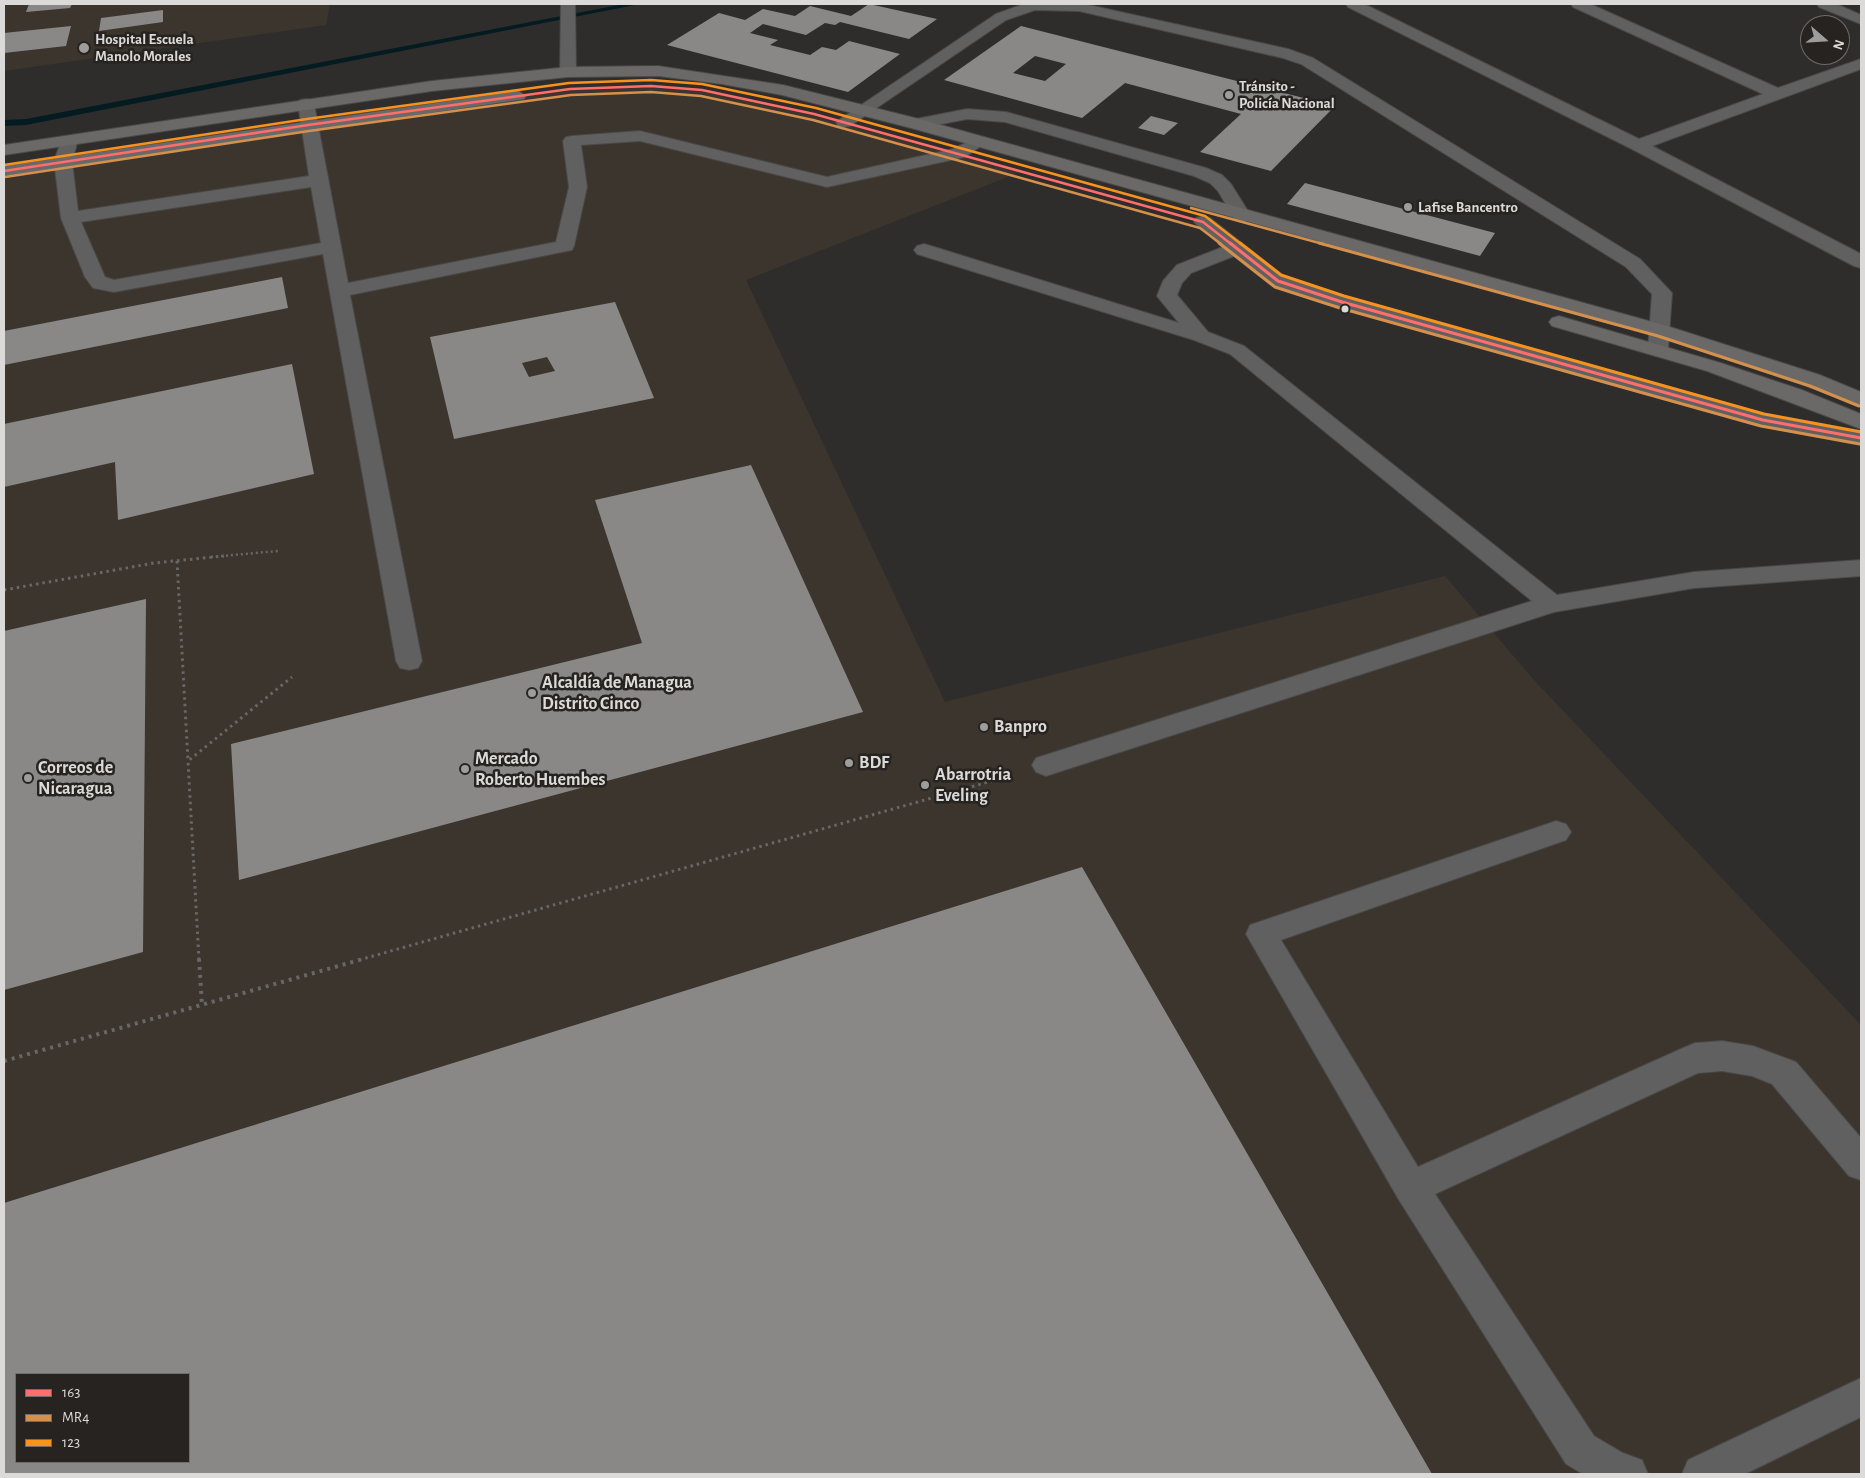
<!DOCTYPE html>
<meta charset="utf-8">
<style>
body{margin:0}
#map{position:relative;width:1865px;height:1478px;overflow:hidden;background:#2f2d2b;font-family:"Alegreya Sans",sans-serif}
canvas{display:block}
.frame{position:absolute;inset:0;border:5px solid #dcdad8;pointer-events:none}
.legend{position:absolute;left:15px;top:1373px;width:175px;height:90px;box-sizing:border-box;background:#262320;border:1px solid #6f6c6a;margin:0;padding:6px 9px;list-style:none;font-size:15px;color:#dcdad8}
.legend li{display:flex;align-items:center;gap:10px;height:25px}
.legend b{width:25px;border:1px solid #6f6c6a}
.north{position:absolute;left:1800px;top:15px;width:50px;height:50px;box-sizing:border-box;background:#262320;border:1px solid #6f6c6a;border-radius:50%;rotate:109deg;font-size:14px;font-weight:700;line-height:20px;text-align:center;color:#dcdad8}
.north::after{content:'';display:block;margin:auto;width:18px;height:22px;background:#9f9d9b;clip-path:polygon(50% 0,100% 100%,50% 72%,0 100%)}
</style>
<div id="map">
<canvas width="1865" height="1478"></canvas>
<div class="frame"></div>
<ul class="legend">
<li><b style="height:6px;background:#ff6d6d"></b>163</li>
<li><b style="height:6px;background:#d4904d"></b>MR4</li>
<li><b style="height:6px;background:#f7921f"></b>123</li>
</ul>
<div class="north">N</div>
</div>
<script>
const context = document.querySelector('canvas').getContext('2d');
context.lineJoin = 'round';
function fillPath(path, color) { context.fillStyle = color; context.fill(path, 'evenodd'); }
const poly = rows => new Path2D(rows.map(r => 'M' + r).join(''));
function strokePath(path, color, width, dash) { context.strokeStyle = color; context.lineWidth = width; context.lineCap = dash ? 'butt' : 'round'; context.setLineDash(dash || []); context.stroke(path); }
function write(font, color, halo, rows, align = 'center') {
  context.font = font + ' "Alegreya Sans",sans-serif'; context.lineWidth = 5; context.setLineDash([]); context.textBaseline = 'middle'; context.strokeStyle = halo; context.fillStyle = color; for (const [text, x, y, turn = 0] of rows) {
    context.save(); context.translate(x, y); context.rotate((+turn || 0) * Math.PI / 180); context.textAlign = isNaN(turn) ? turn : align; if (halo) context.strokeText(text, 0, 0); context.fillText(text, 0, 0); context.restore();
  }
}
fillPath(poly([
 [4,4,330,4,326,25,4,71],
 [651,86,702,90,751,99,1023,171,746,280,945,702,1445,576,1534,680,1861,1025,1861,1474,4,1474,4,171,308,125,570,89],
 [16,1374,189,1374,189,1462,16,1462]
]), '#3b352d');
fillPath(poly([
 [624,4,640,4,26,125,4,126,4,120,26,119,624,4]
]), '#041c21');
fillPath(poly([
 [29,4,72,4,70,8,26,12],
 [869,4,937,19,909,39,840,22,835,25,825,23,806,35,763,24,750,33,778,40,770,45,810,55,822,47,836,50,849,41,900,54,848,92,667,45,719,13,745,20,763,9,795,16,810,6,851,16],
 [163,10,163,22,99,31,101,18],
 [71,26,66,46,4,53,4,33],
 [1021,26,1335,106,1271,171,1200,152,1241,114,1125,83,1082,118,944,80],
 [1035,56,1066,64,1045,81,1013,73],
 [1151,116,1178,123,1164,135,1138,128],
 [1305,183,1495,233,1480,256,1287,204],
 [282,277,288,308,4,365,4,331],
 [615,302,654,398,454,439,430,337],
 [547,357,555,371,529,377,522,363],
 [292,364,314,474,118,520,115,462,4,487,4,424],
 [751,465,863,712,239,880,231,744,642,643,595,500],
 [146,599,143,952,4,990,4,631],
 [1082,867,1432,1474,4,1474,4,1203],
 [16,1374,189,1374,189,1462,16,1462]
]), '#8a8887');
const minor = poly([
 [561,4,575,4,576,72,568,77,560,72,561,4],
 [1024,4,1084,4,1288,49,1313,58,1640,259,1672,293,1668,350,1665,354,1658,356,1651,354,1648,350,1652,294,1626,267,1301,64,1283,58,1079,11,1035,10,1006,20,850,126,844,127,838,126,836,122,996,14,1024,4],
 [1346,4,1364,4,1639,139,1763,94,1573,7,1571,4,1590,4,1778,88,1861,59,1861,69,1652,146,1861,254,1861,268,1854,266,1632,149,1348,7,1346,4],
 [1817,4,1836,4,1861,15,1861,24,1819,7,1817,4],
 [306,99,312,100,314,104,348,283,556,242,569,187,563,141,566,137,572,136,640,131,827,177,953,149,978,137,984,138,987,142,965,157,827,187,640,141,581,145,587,187,574,246,572,250,350,295,422,661,418,668,409,670,400,668,396,661,323,254,114,292,93,288,85,277,61,218,54,161,63,136,75,136,78,140,72,161,78,211,309,176,298,104,300,100,306,99],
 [311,187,321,243,114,280,105,277,81,222,311,187],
 [967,109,1006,112,1206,168,1222,175,1231,184,1251,216,1249,220,1242,222,1235,220,1218,191,1210,183,1194,176,1005,122,967,119,917,129,911,128,909,124,911,120,967,109],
 [1203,216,1210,218,1285,277,1349,298,1765,414,1861,431,1861,445,1755,425,1335,306,1271,285,1234,256,1191,273,1182,283,1177,295,1208,332,1244,346,1557,595,1694,572,1861,560,1861,576,1694,588,1554,612,1046,776,1036,772,1032,765,1036,758,1532,601,1230,354,1194,340,917,254,914,250,917,246,924,244,931,246,1179,323,1157,296,1163,281,1177,265,1223,247,1194,222,1196,218,1203,216],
 [1556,821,1566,824,1571,832,1566,840,1281,940,1418,1167,1683,1048,1695,1043,1722,1041,1753,1046,1796,1062,1861,1138,1861,1180,1849,1176,1772,1084,1752,1076,1722,1071,1698,1073,1435,1194,1594,1436,1623,1453,1642,1460,1648,1474,1583,1474,1566,1464,1399,1200,1246,934,1250,925,1556,821],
 [1861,1378,1861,1417,1745,1474,1682,1474,1688,1460,1861,1378]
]);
const major = poly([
 [658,66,783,85,923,120,1667,326,1820,375,1861,392,1861,406,1804,385,1653,334,911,128,782,95,722,84,658,76,568,77,432,91,4,155,4,145,432,81,568,67,658,66],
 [518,91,526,96,524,99,4,176,4,166,518,91],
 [1559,316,1721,363,1802,390,1861,414,1861,429,1707,371,1552,326,1549,322,1552,318,1559,316]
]);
strokePath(minor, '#4a4948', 2);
strokePath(major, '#4a4948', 2);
strokePath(poly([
 [211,557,278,551]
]), '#686766', 2.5, [2, 3]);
strokePath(poly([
 [177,561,188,761],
 [4,590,154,563,224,556],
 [199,960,188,761,292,677],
 [359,960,1006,777]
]), '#686766', 3, [2.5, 4]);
strokePath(poly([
 [199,959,202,1005],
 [4,1061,363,959]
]), '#686766', 4, [3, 5]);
fillPath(minor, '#616060');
fillPath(major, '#6b6968');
strokePath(poly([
 [4,171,308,125,570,89,651,86,702,90,814,114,1203,222,1231,244]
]), '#ff6d6d', 2.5);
strokePath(poly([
 [1230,243,1278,281,1342,302,1763,420,1861,438]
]), '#ff6d6d', 3);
strokePath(poly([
 [5,177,309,131,571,95,651,92,701,96,813,120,1200,228,1221,244],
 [1191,208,1323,244]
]), '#d4904d', 2.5);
strokePath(poly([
 [1219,243,1275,287,1340,308,1761,426,1860,444],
 [1319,243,1658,336,1810,386,1859,406]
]), '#d4904d', 3);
strokePath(poly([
 [4,165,307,119,569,83,651,80,702,84,816,108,1205,216,1241,244]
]), '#f7921f', 2.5);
strokePath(poly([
 [1240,243,1281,275,1344,296,1764,414,1861,432]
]), '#f7921f', 3);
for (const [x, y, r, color] of [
 [84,48,6,"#9f9d9b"],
 [1229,95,5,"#9f9d9b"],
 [1408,207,5,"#9f9d9b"],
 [1345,309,4.5,"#dcdad8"],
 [532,693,5,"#9f9d9b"],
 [984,727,5,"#9f9d9b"],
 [849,763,5,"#9f9d9b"],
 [465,769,5,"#9f9d9b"],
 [28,778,5,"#9f9d9b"],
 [925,785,5,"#9f9d9b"]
]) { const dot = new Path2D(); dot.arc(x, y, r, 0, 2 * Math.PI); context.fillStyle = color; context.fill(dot); strokePath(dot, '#262320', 2); }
write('bold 15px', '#dcdad8', '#262320', [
 ["Hospital Escuela",95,39],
 ["Manolo Morales",95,56],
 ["Tránsito -",1239,86],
 ["Policía Nacional",1239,103],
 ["Lafise Bancentro",1418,207]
], 'left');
write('bold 18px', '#dcdad8', '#262320', [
 ["Alcaldía de Managua",542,683],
 ["Distrito Cinco",542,704],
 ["Banpro",994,727],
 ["Mercado",475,759],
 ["Roberto Huembes",475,780],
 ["BDF",859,763],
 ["Correos de",38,768],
 ["Nicaragua",38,789],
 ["Abarrotria",935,775],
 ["Eveling",935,796]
], 'left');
</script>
